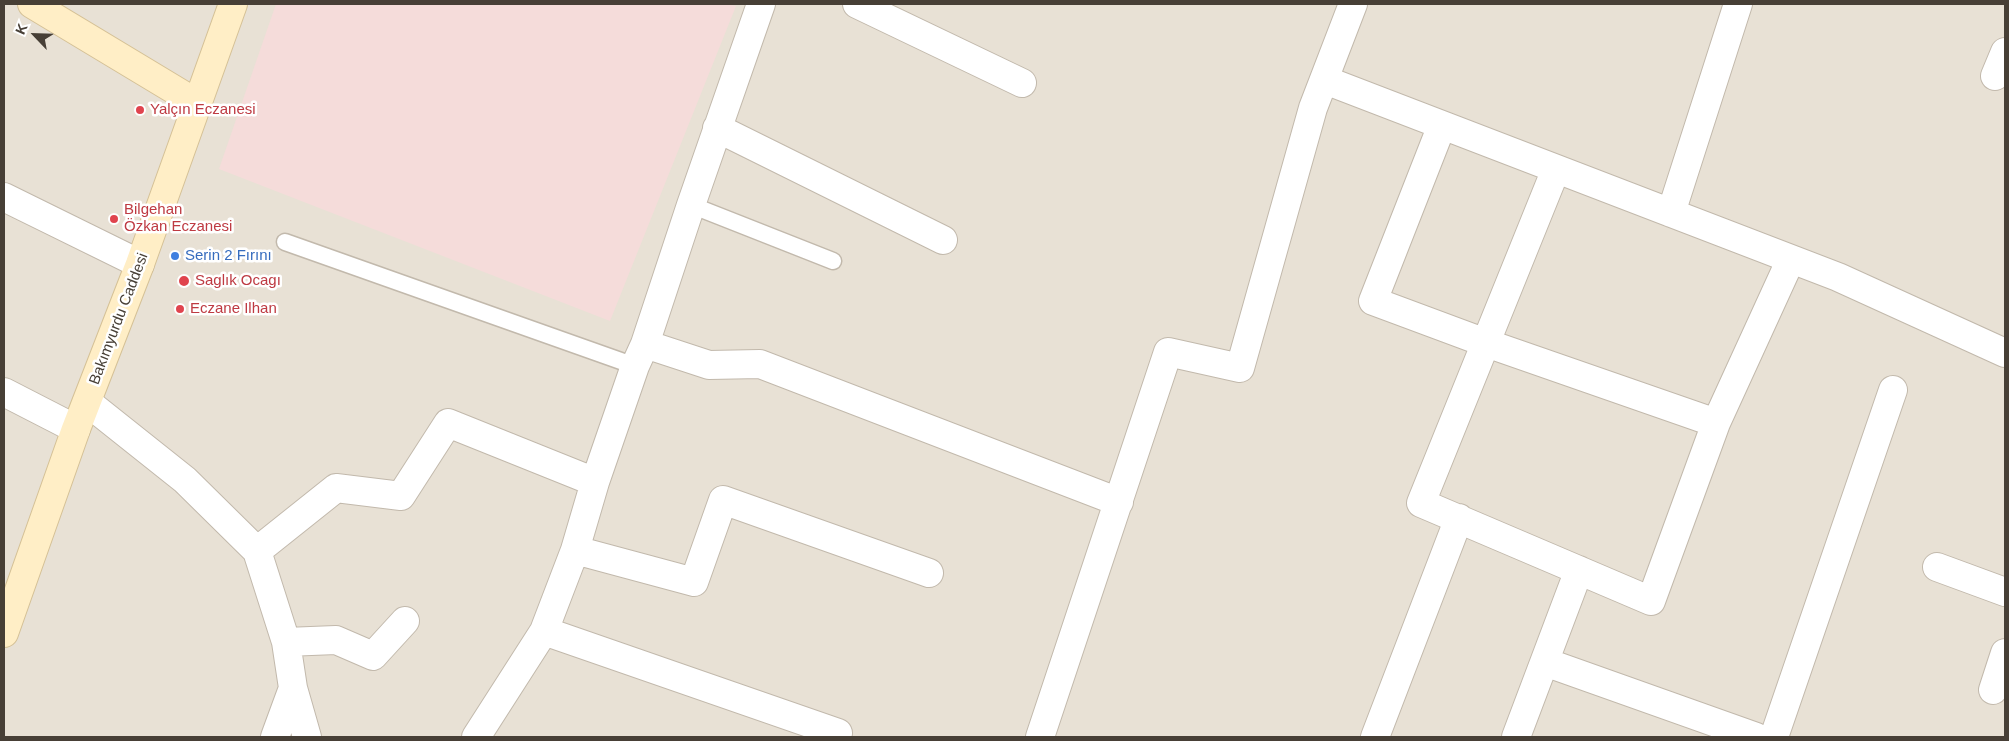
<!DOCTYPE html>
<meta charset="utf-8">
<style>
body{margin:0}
#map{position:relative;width:2009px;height:741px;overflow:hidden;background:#f4efe7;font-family:Helvetica,sans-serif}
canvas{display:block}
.frame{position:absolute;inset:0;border:5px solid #473f36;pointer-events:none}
.north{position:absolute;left:10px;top:10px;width:50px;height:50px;-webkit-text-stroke:4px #fff;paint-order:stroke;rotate:294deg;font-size:14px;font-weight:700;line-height:20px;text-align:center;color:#473f36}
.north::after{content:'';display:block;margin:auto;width:18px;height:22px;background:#473f36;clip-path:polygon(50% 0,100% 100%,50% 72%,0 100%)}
</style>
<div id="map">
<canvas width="2009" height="741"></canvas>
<div class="frame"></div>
<div class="north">K</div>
</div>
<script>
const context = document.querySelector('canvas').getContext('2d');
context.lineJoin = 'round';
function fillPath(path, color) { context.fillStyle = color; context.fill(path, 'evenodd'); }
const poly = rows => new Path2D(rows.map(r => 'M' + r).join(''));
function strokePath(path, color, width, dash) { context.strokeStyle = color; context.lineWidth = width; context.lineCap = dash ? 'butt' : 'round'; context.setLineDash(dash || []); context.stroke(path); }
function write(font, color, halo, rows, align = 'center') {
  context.font = font + ' Helvetica,sans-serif'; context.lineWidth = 5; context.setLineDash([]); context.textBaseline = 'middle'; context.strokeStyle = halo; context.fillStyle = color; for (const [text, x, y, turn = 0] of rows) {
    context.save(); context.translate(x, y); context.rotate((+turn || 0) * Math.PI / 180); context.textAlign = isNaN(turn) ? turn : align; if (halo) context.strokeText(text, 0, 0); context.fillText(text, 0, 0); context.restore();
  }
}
fillPath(poly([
 [4,4,2005,4,2005,737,4,737]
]), '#e8e1d5');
fillPath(poly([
 [276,4,726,4,736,6,610,321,219,169]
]), '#f5dcda');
const lane = poly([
 [691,205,833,261],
 [285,242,635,366]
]);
const street = poly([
 [857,4,1022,83],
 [1995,76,2005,52],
 [1325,80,1838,277,2005,353],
 [1442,125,1373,301,1486,343,1716,423,1791,259],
 [717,128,943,240],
 [1556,169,1421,503,1651,601,1716,423],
 [4,197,140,264],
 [1671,213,1738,4],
 [645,344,709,365,760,364,1119,502],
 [4,392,76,429],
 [87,402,185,480,257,551,286,642,293,688,307,737],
 [575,550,694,582,723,500,929,573],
 [257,551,336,488,401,496,448,423,595,482],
 [1937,567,2005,592],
 [544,631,838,733],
 [286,642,336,640,373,656,405,621],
 [1545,662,1756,737],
 [1993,690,2005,653],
 [275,737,293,688],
 [476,737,544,631,575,550,595,482,635,366,645,344,691,205,761,4],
 [1040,737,1168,352,1240,368,1313,108,1353,4],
 [1375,737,1459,518],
 [1516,737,1579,570],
 [1774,737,1893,390]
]);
const secondary = poly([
 [32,4,198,104],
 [4,633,76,429,140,264,233,4]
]);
strokePath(lane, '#c2b9ac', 19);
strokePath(street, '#c2b9ac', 30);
strokePath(secondary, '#d5c196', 30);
strokePath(lane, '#fff', 16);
strokePath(street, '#fff', 28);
strokePath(secondary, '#ffeec6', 28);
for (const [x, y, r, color] of [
 [140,110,5,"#e0444e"],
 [114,219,5,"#e0444e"],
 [175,256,5,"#3f7fe0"],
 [184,281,6,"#e0444e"],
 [180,309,5,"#e0444e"]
]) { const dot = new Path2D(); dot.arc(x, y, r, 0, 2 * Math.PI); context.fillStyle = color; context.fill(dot); strokePath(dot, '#fff', 2); }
write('15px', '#be3a42', '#fff', [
 ["Yalçın Eczanesi",150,110],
 ["Bilgehan",124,210],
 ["Özkan Eczanesi",124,227],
 ["Saglık Ocagı",195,281],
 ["Eczane Ilhan",190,309]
], 'left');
write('15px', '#366cbe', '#fff', [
 ["Serin 2 Fırını",185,256]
], 'left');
write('15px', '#473f36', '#fff', [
 ["Bakımyurdu Caddesi",119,319,-69]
]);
</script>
